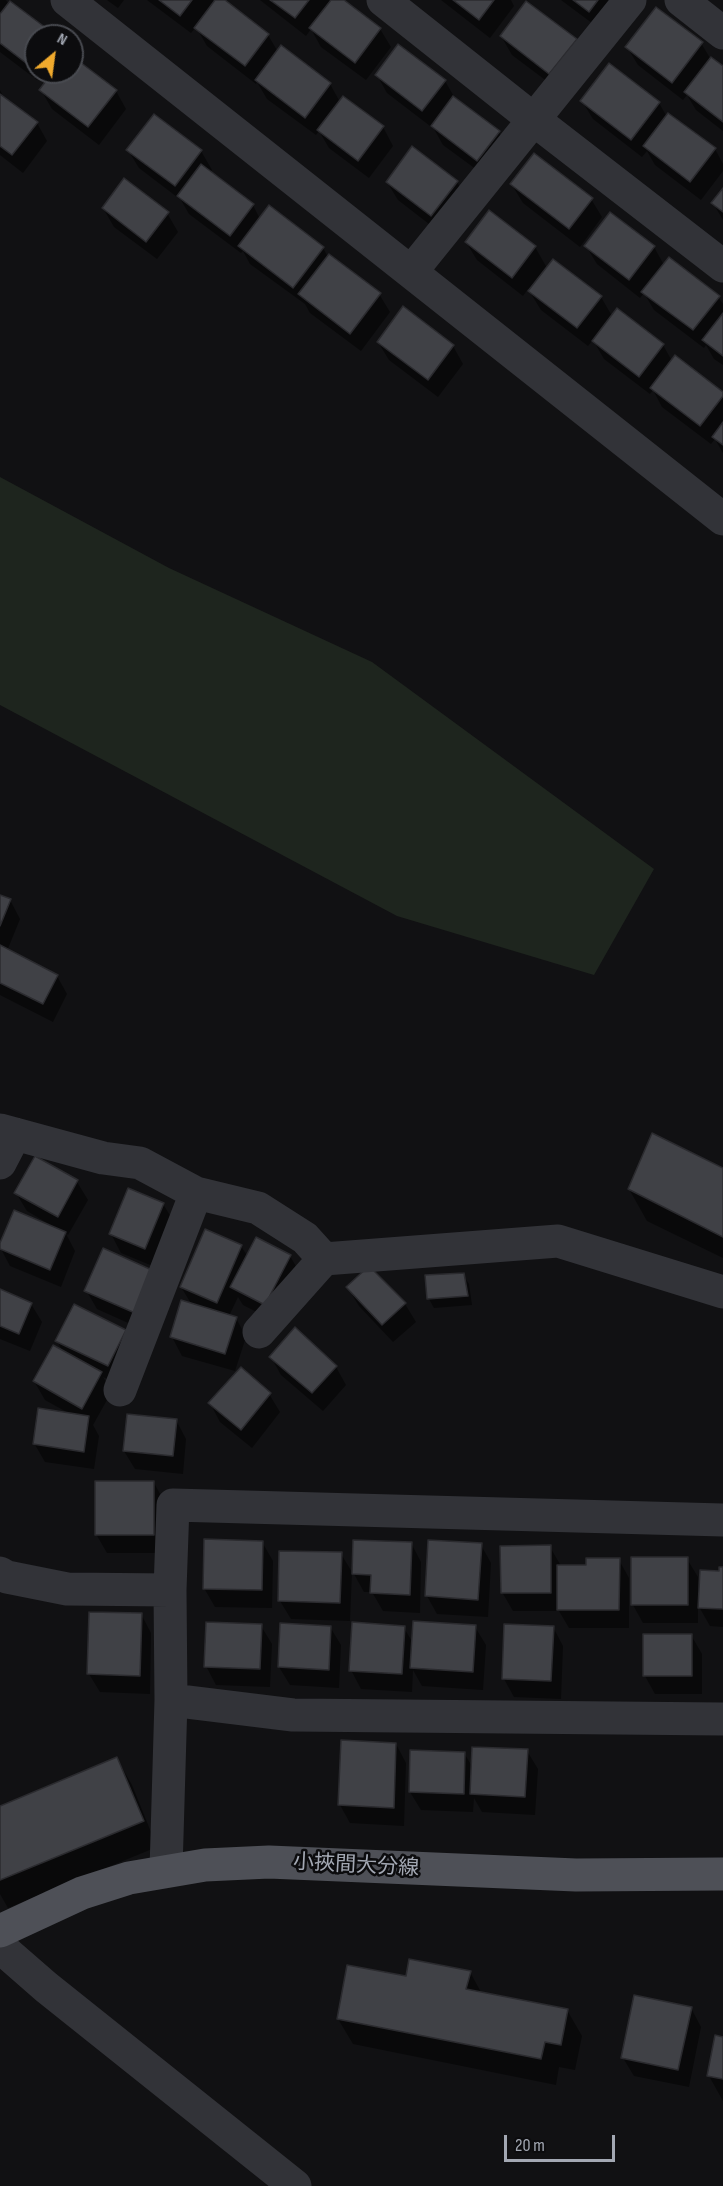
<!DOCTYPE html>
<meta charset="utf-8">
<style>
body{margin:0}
#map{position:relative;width:723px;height:2186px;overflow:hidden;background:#111113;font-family:"Sofia Sans Condensed",sans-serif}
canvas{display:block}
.north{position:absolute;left:24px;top:24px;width:60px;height:60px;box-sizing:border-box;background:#0c0c0e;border:2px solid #484a50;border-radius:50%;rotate:29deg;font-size:16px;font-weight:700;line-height:24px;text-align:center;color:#a3a8b3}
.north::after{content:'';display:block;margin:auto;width:21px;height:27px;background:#f0aa2d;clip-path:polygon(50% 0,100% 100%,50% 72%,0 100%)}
.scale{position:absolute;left:504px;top:2135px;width:111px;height:27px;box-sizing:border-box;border:3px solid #a3a8b3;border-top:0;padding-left:8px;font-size:18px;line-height:21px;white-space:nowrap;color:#a3a8b3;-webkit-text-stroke:4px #0c0c0e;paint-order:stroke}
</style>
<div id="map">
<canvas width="723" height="2186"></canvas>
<div class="north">N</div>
<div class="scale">20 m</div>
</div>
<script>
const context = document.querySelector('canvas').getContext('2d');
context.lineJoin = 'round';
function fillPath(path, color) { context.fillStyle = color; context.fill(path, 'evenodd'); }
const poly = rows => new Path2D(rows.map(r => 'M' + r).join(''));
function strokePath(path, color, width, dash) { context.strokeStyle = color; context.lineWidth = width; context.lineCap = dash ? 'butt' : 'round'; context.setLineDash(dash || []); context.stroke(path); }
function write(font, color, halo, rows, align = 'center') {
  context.font = font + ' "Sofia Sans Condensed","Noto Sans JP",sans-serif'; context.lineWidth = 5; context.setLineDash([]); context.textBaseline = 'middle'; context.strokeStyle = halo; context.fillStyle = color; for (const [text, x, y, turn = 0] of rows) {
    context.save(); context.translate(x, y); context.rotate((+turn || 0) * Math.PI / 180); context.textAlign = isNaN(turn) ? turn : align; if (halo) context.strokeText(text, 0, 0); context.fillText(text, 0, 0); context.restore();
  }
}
fillPath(poly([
 [0,477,169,568,372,662,654,869,594,975,397,916,0,705]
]), '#1e251e');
fillPath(poly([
 [0,0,6,0,9,5,48,32,51,36,36,36,36,72,43,72,37,80,0,52],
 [107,0,124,0,118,8],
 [147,0,213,0,215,3,217,0,222,0,268,35,278,52,281,48,330,84,340,102,383,127,393,146,369,178,329,148,319,131,316,135,267,99,257,82,256,84,207,46,196,27,191,33],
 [260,0,329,0,331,2,332,0,342,0,380,29,391,47,366,80,321,47,311,29,306,36],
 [441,0,511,0,514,6,490,38],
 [561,0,623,0,600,29],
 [501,36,576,40,586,58,560,91,512,55],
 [701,43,710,58,723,68,723,131,696,110,687,95,683,100,638,65,627,47],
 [72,58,116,91,126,109,99,145,52,109,41,90,55,72,72,72],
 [377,75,445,81,456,100,499,132,509,151,488,178,443,145,434,129,387,93],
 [0,90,2,94,0,96,37,123,47,141,23,173,0,155],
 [582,101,659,103,667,117,715,149,723,164,723,171,701,200,655,165,647,151,642,157,593,119],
 [154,116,201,151,212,170,210,172,253,205,260,219,323,248,328,257,379,294,390,312,361,351,310,313,305,304,250,264,243,251,241,253,189,214,181,200,139,168,128,150],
 [387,182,457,182,467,200,442,234,398,200],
 [512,185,591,199,602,217,580,247,523,203],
 [723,191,723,220,713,203],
 [103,208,167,213,178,232,157,259,114,227],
 [489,212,535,247,547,268,553,261,601,297,612,316,663,345,672,361,723,394,723,453,715,439,711,444,662,407,653,390,650,394,604,359,593,340,588,346,541,310,528,289,523,296,477,260,466,242],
 [586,246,654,247,664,265,718,297,723,304,723,365,714,359,706,345,704,348,654,310,644,293,640,298,597,264],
 [378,342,453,346,463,364,438,397,389,360],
 [0,896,10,900,20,919,7,951,57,976,67,994,53,1022,0,995],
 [723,1170,723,1258,647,1221,629,1189],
 [77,1182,88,1200,68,1235,65,1232,75,1251,61,1287,10,1266,0,1247,49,1224,27,1211,16,1193],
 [163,1204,174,1222,155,1267,121,1253,111,1234],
 [241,1246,248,1257,290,1256,301,1275,276,1322,243,1305,238,1297,229,1316,236,1318,246,1337,235,1371,182,1356,172,1337,192,1305,181,1287],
 [104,1250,146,1331,97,1309,86,1290],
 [463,1275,469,1284,472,1305,434,1308,429,1299],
 [348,1288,405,1304,416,1322,393,1342,359,1306],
 [0,1291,31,1304,42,1322,30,1351,0,1339],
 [125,1331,118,1384,103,1377,112,1391,93,1425,99,1436,94,1469,45,1462,34,1443,72,1415,45,1400,34,1381,63,1352,57,1341],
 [271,1357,336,1367,346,1385,323,1411,281,1375],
 [269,1394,280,1412,252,1448,220,1422,210,1403],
 [176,1420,186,1439,183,1474,135,1469,124,1451],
 [154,1483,164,1501,164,1553,107,1553,96,1534],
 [262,1542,273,1561,272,1608,215,1607,204,1588],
 [411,1543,421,1562,420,1613,383,1611,372,1592,364,1592,354,1574],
 [481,1545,491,1563,488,1617,437,1614,427,1596],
 [550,1547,561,1566,587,1567,619,1560,629,1578,629,1628,569,1628,559,1611,513,1611,502,1592],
 [341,1554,352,1572,350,1621,291,1619,280,1601],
 [687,1559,698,1577,698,1589,700,1589,723,1568,723,1627,710,1626,698,1605,698,1623,643,1623,633,1605],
 [141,1614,151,1633,150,1694,100,1692,89,1674],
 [261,1626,272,1644,270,1687,216,1685,206,1666],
 [330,1627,341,1645,339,1688,290,1685,279,1667],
 [475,1627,486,1645,483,1690,422,1686,413,1670,412,1692,361,1689,351,1670,404,1628,413,1643],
 [553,1627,563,1646,561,1699,514,1697,504,1679],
 [691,1635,702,1654,702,1694,655,1694,645,1676],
 [396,1744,406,1763,404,1826,350,1823,340,1805],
 [527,1751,538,1769,535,1815,482,1812,474,1798,473,1812,421,1810,410,1792,464,1753,473,1768],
 [117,1759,132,1785,157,1847,8,1908,0,1894,0,1807],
 [470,1972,482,1994,567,2010,582,2036,575,2070,559,2067,556,2085,353,2044,338,2019,408,1978],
 [691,2008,701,2027,689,2087,634,2076,623,2058],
 [723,2038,723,2101,709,2076]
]), '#0007');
const building = poly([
 [159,0,192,0,180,16,159,0],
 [215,0,225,0,269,34,245,66,194,28,215,0],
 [270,0,309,0,295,18,270,0],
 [331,0,344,0,381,28,355,63,309,28,331,0],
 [453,0,494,0,479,20,453,0],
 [573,0,598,0,589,12,573,0],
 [10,1,50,31,46,36,36,36,36,49,26,63,0,43,0,14,10,1],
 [526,1,577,39,549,74,500,36,526,1],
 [656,7,703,42,672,83,625,47,656,7],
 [398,44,446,80,422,111,375,75,398,44],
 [281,45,331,83,305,118,255,80,281,45],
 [72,56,117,90,88,127,39,90,53,72,72,72,72,56],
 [711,57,723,66,723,122,684,92,711,57],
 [609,63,660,102,631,140,580,101,609,63],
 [0,94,38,122,12,155,0,146,0,94],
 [343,96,384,126,358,161,317,130,343,96],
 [453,96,500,131,477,161,431,126,453,96],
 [668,113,716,148,690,182,643,146,668,113],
 [154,114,202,150,175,186,126,150,154,114],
 [412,146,458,181,431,216,386,182,412,146],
 [534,153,593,198,569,229,510,184,534,153],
 [201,164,254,204,230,236,177,196,201,164],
 [124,178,169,212,146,242,102,208,124,178],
 [723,188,723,212,711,203,723,188],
 [269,205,324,247,293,288,238,246,269,205],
 [489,210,536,246,512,278,465,242,489,210],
 [610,212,655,246,629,280,584,246,610,212],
 [329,254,381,293,350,334,298,294,329,254],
 [669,257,720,296,693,330,641,292,669,257],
 [553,259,602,296,577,328,528,291,553,259],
 [403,306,454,345,428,380,377,342,403,306],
 [617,308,664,344,639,377,592,341,617,308],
 [723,313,723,356,702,340,723,313],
 [675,355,723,392,723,396,700,426,650,388,675,355],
 [723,422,723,445,712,437,723,422],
 [0,895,11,899,0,926,0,895],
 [0,945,58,975,43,1004,0,983,0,945],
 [652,1133,723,1168,723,1237,628,1189,652,1133],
 [35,1156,78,1180,58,1217,14,1193,35,1156],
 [128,1188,164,1203,145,1249,109,1234,128,1188],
 [14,1210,66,1232,50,1270,0,1249,0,1243,14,1210],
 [205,1229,242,1245,217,1303,180,1287,205,1229],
 [256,1237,291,1255,265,1305,230,1287,256,1237],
 [103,1248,154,1271,135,1313,84,1291,103,1248],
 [369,1266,406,1303,382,1325,346,1287,369,1266],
 [464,1273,468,1296,427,1299,425,1275,464,1273],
 [0,1289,32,1303,19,1334,0,1326,0,1289],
 [181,1300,237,1317,225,1354,170,1337,181,1300],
 [74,1304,126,1330,108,1366,55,1341,74,1304],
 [295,1327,337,1366,312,1393,269,1357,295,1327],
 [53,1345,102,1372,82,1409,33,1381,53,1345],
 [241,1367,271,1393,241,1430,208,1403,241,1367],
 [38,1408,89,1416,84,1452,33,1444,38,1408],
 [127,1414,177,1419,173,1456,123,1451,127,1414],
 [95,1481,154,1481,154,1535,95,1535,95,1481],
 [204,1539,263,1541,262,1590,203,1589,204,1539],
 [353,1540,412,1542,410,1595,370,1593,371,1575,352,1574,353,1540],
 [428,1540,482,1543,478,1600,425,1596,428,1540],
 [551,1545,551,1593,501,1593,500,1546,551,1545],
 [279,1551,342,1552,340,1603,278,1601,279,1551],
 [631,1557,688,1557,688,1605,631,1605,631,1557],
 [586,1558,620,1558,619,1610,557,1610,557,1565,586,1565,586,1558],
 [719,1567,723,1567,723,1609,698,1608,700,1570,719,1571,719,1567],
 [89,1612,142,1613,140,1676,87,1674,89,1612],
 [413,1621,476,1625,473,1672,410,1668,413,1621],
 [206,1622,262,1624,260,1669,204,1667,206,1622],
 [352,1622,405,1626,402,1674,349,1671,352,1622],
 [280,1623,331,1626,329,1670,278,1667,280,1623],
 [504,1624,554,1626,551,1681,502,1679,504,1624],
 [643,1634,692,1634,692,1676,643,1676,643,1634],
 [341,1740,396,1743,394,1808,338,1805,341,1740],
 [472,1747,528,1749,525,1797,470,1794,472,1747],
 [410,1750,465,1752,464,1794,409,1792,410,1750],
 [117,1757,144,1821,0,1880,0,1806,117,1757],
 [409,1959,471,1971,466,1989,568,2009,561,2045,545,2042,541,2059,337,2019,347,1965,406,1976,409,1959],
 [634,1995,692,2007,678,2070,621,2058,634,1995],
 [715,2035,723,2037,723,2079,707,2076,715,2035]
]);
fillPath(building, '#404146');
strokePath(building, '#2b2b2f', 1.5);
strokePath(poly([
 [67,0,723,519],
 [383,0,533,119,723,266],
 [681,0,723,33],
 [411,272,630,0],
 [0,1130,103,1158,140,1163,196,1193,258,1208,305,1238,324,1259,558,1241,723,1292],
 [0,1163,15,1134],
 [259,1332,324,1259],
 [120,1390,196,1193],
 [0,1573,7,1577,67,1589,170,1590],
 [171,1700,293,1715,723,1719],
 [166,1870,171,1700,170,1590,173,1505,723,1520],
 [0,1947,46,1987,295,2186]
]), '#323338', 33);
strokePath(poly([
 [0,1931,82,1893,129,1878,205,1865,269,1862,576,1875,723,1874]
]), '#4e5057', 33);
write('21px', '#a3a8b3', '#0c0c0e', [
 ["小挾間大分線",356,1866,3]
]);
</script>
